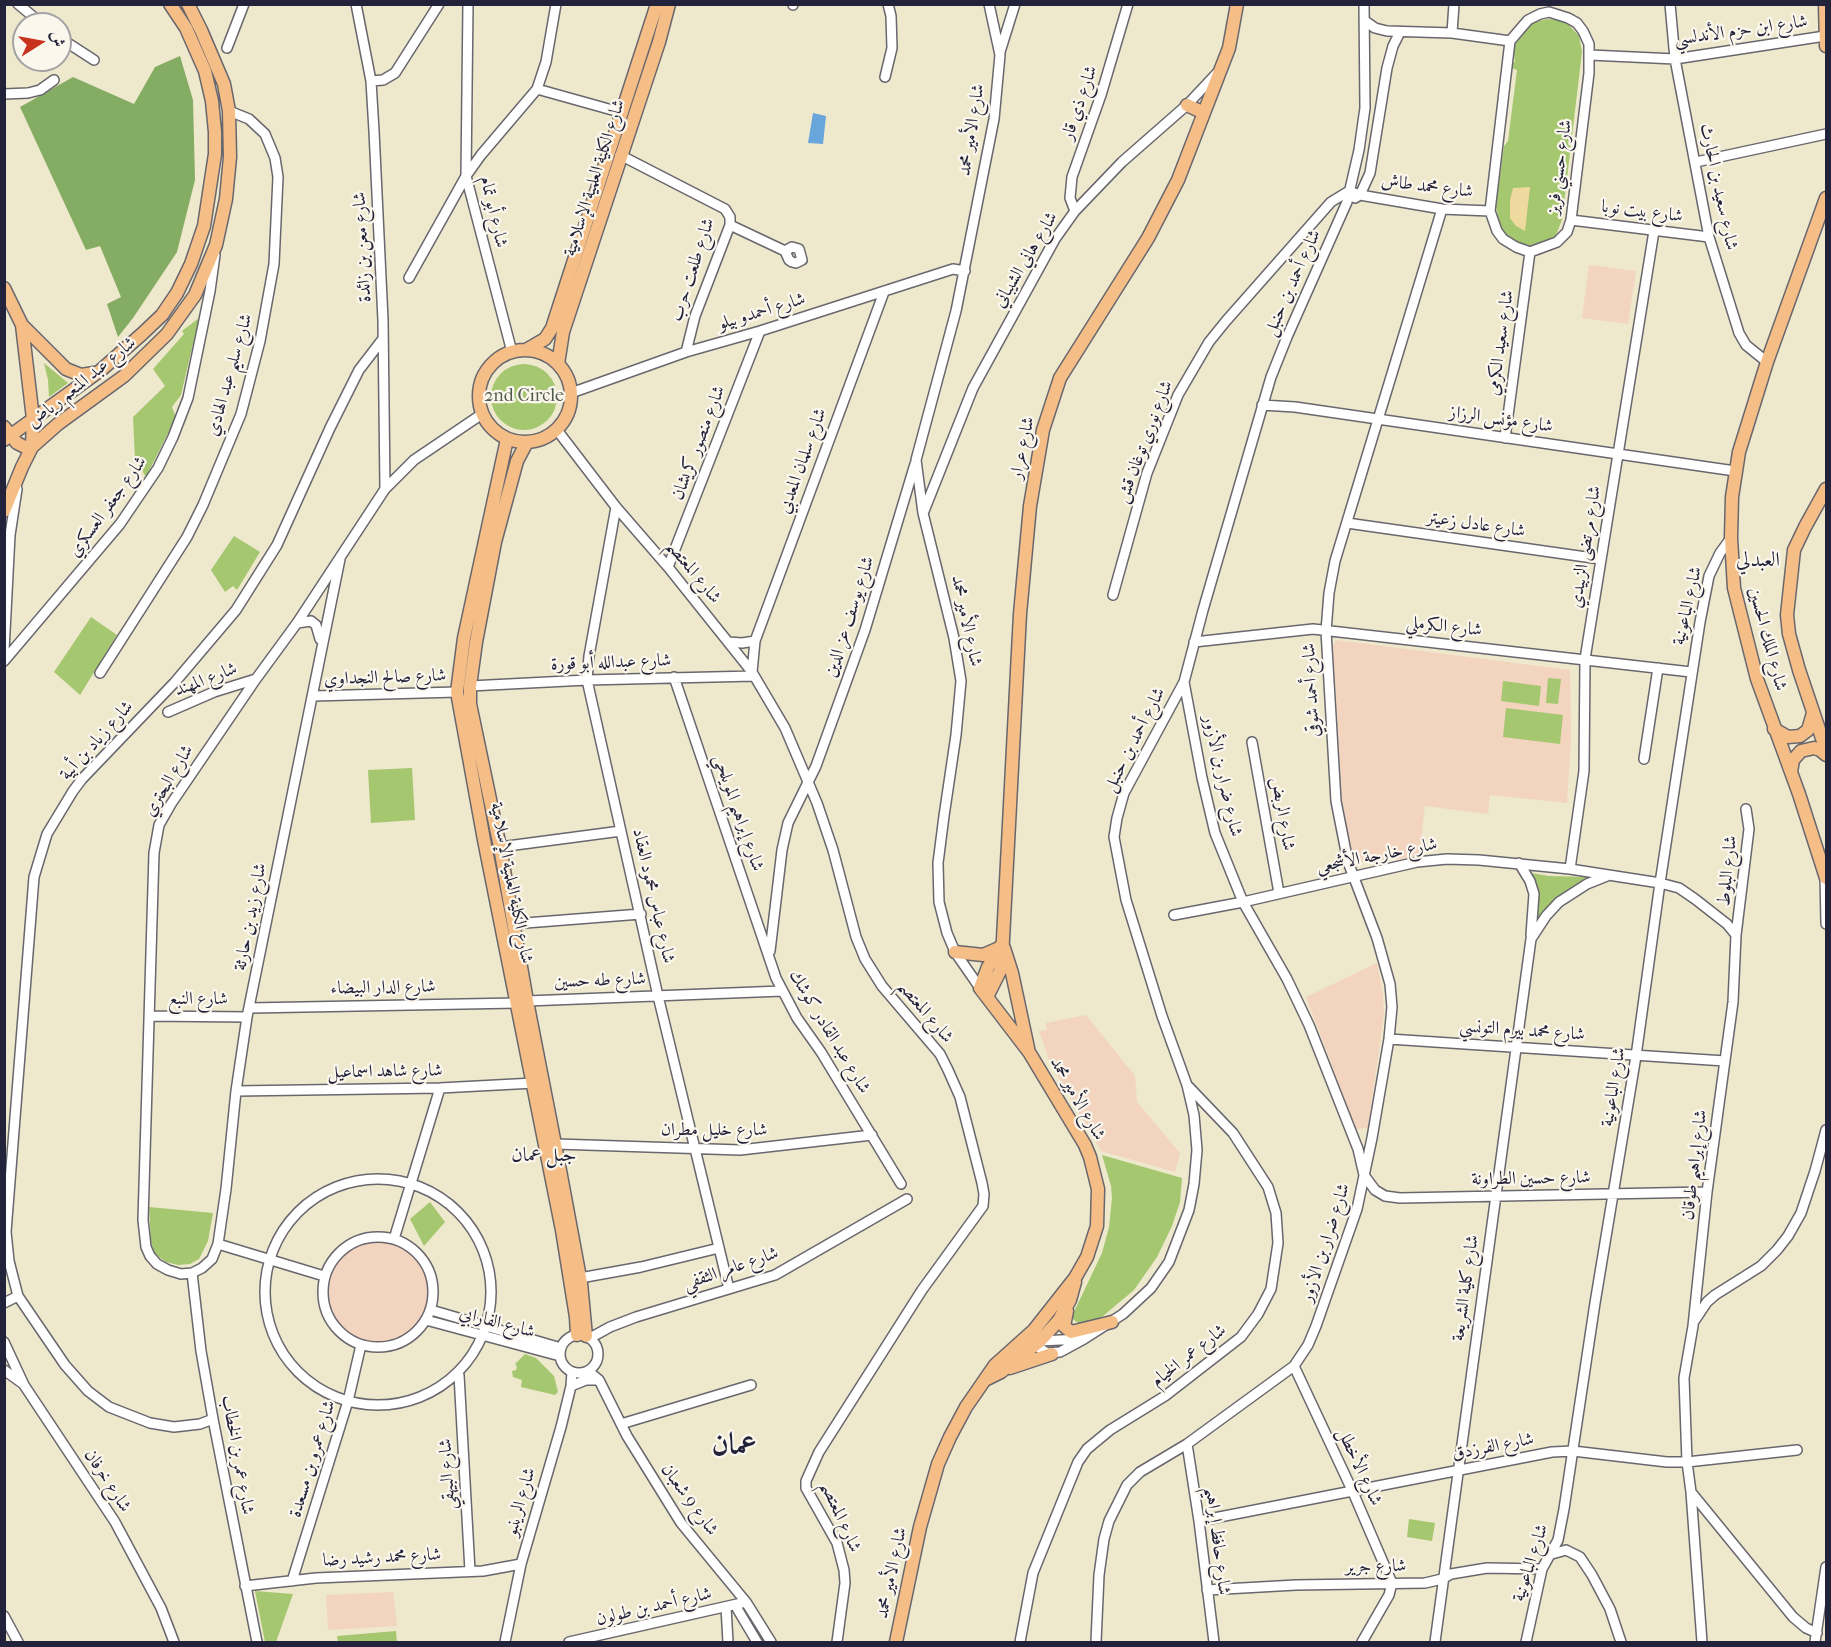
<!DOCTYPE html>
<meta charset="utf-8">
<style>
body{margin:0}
#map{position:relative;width:1831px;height:1647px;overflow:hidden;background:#eee8cd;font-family:"IM FELL French Canon",Amiri,serif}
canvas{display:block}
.frame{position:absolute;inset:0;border:6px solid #22223b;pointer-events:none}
.north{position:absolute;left:12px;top:12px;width:60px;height:60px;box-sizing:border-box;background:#fbf7ec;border:2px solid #a4a2a5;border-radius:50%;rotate:79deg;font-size:16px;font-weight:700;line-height:24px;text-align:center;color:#22223b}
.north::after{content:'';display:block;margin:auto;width:21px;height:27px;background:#c8321e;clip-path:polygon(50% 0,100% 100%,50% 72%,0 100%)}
</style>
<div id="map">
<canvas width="1831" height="1647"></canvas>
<div class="frame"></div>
<div class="north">ش</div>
</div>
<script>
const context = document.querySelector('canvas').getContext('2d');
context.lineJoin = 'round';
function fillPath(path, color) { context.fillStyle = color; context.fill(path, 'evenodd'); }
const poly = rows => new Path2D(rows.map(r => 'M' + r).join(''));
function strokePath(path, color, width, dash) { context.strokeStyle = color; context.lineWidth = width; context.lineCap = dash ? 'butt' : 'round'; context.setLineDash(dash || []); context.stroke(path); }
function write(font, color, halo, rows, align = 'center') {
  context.font = font + ' "IM FELL French Canon",Amiri,serif'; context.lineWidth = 4.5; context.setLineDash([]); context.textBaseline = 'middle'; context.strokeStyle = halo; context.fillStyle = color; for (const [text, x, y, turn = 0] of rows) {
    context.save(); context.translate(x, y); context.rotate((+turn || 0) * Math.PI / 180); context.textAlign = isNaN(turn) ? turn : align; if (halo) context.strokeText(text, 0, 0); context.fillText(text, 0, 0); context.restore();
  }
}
fillPath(poly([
 [1589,265,1636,271,1628,324,1582,318],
 [1336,640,1570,670,1571,736,1567,803,1490,795,1488,814,1425,806,1419,856,1366,863,1357,860,1352,852,1346,826,1342,797,1333,646],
 [1377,963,1383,994,1384,1014,1368,1128,1356,1129,1306,997],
 [1086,1015,1135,1076,1137,1102,1180,1153,1175,1172,1101,1151,1050,1063,1039,1031,1047,1030,1046,1023],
 '324 1292a53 53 0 1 1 106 0a53 53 0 1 1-106 0Z',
 [393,1592,397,1626,328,1630,326,1595]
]), '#f3d4bf');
fillPath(poly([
 [1547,19,1558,20,1569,25,1579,36,1582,52,1562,220,1556,235,1549,242,1533,246,1520,243,1505,234,1499,223,1496,206,1504,146,1508,141,1517,70,1512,68,1512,63,1515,62,1513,48,1518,38,1531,23],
 [199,318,181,395,172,407,176,417,146,477,135,460,133,417,165,386,153,369,184,334,182,331],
 [44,363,68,383,49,397,48,380],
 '491 397a33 33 0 1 1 66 0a33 33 0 1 1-66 0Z',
 [234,536,260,552,237,590,233,586,225,592,211,570],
 [91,617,117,635,80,695,54,672],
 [1548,678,1561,679,1558,704,1546,703],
 [1503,681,1541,686,1539,706,1501,701],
 [1506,708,1563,715,1560,744,1503,737],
 [412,768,415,820,371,823,368,770],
 [1531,873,1549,876,1588,877,1554,900,1537,920,1539,896],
 [1102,1155,1182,1178,1180,1202,1172,1226,1157,1257,1134,1290,1103,1316,1083,1324,1079,1324,1073,1319,1072,1316,1102,1253,1109,1227,1112,1198,1111,1186],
 [430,1202,445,1222,424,1246,410,1219],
 [149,1207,213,1213,208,1241,199,1259,190,1264,178,1265,166,1262,154,1253,151,1241],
 [525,1354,536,1358,554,1376,558,1392,555,1395,521,1387,522,1380,513,1377,512,1371,516,1370,517,1367,515,1364],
 [1409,1519,1435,1523,1432,1541,1407,1537],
 [255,1591,293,1594,276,1642,265,1642],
 [396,1631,397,1642,338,1642,337,1636]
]), '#a5c770');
fillPath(poly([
 [180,56,193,100,195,180,177,252,133,318,118,337,107,304,121,297,100,246,86,250,20,107,73,77,134,104,155,67]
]), '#84ac62');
fillPath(poly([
 [1530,187,1525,231,1516,226,1510,218,1510,200,1513,188]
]), '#eeda9e');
fillPath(poly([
 [813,113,826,116,823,144,808,143]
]), '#68a5da');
const minor = poly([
 [18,4,42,24],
 [356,4,371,81,374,131,383,320,385,489],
 [468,4,466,176,512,352],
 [1670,4,1675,59,1709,237,1739,333,1746,345,1767,362],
 [793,5,793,4],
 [1549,12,1568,18,1577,23,1583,31,1589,44,1589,73,1571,220,1567,232,1557,242,1530,252,1516,247,1503,239,1497,231,1490,211,1510,41,1528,20,1540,14,1549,12],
 [1365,21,1375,28,1387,31,1452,33,1510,41],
 [1452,33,1454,4],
 [60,38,94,60],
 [227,48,244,4],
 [1000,52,1015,4],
 [1590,55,1675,59,1825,36],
 [885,77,892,48,891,16,888,4],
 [371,81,383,80,395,73,439,4],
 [537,89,623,113],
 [4,94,28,93,40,90,54,80],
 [620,155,725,209,730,217,730,225,695,316,686,352],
 [1696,162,1826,134],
 [1355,198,1360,195,1370,173,1387,68,1393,46,1400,32],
 [1075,211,1070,198,1072,177,1101,95,1128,4],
 [1571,220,1709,237],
 [730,225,785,251,789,260,792,262,796,263,802,260,799,249,792,247,785,251],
 [409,278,466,176,481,155,537,89,546,62,556,4],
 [571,393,686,352,760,331,953,269,965,271],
 [1262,405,1295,407,1735,471],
 [557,430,616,507,668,567,752,672,785,728,817,803,833,850,856,937,865,959,882,986,940,1054,948,1070,960,1097,982,1183,984,1194,983,1206,922,1290,819,1452,806,1481,806,1488,837,1543,844,1570,845,1583,837,1642],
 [1505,438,1530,252],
 [616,507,589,656,587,680,658,996,729,1289],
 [924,511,973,388,1055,239,1075,211,1122,162,1187,105,1217,73],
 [1347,523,1600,559],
 [340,559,247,1017,236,1091,226,1189,218,1244,212,1259,202,1268,192,1273,181,1274,168,1270,157,1264,150,1256,146,1247,143,1220,154,853,159,825,171,804,256,679,297,623,385,489,414,460,482,414],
 [668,567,760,331],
 [1113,595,1147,473,1178,395,1209,342,1226,321,1331,202,1349,191,1360,195,1442,209,1490,211],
 [297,623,311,621,316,625,320,639],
 [728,642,742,643,755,641],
 [1194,642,1313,629,1691,672],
 [4,651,10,535,17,489],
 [4,661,120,524,158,468,173,437,188,398,210,291,215,255],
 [752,672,755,641,884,292],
 [100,673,187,537,203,505,241,414,260,341,274,264,278,177,275,158,265,134,249,119,229,111],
 [674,677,776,978,797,1018,821,1052,901,1184],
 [1184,682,1202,778,1215,833,1243,902,1287,979,1309,1025,1358,1149,1364,1175,1375,1190,1385,1196,1400,1198,1707,1192],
 [470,686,587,680,754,676],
 [313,696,457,692],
 [168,712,214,692,256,679],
 [1252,742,1279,893],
 [1644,759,1658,668],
 [500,847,621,831],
 [1519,863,1530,881,1534,894,1531,935],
 [1570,869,1584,771,1585,659,1654,231],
 [1825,875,1826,924],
 [1174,915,1243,902,1417,862,1447,859,1479,860,1570,869,1660,883,1679,888,1695,899,1727,924,1736,935,1733,1002,1707,1192,1693,1326,1684,1378,1687,1462,1691,1492,1702,1642],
 [513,924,641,914],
 [1736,935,1749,829,1746,809],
 [770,951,782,850,788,823,816,766,865,630,915,464],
 [980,988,955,952,947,933,939,902,938,863,944,816,956,735,961,681,954,638,923,513,916,460,956,311,994,119,1000,55,989,4],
 [527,1001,782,991],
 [250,1008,517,1003],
 [149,1016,247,1017],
 [1389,1039,1725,1061],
 [236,1091,440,1088,534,1083],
 [556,1144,740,1150,872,1135],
 '265 1292a113 113 0 1 1 226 0a113 113 0 1 1-226 0Z',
 '323 1292a55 55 0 1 1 110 0a55 55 0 1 1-110 0Z',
 [394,1239,440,1088],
 [218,1244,324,1276],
 [192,1273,201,1351,213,1419,257,1642],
 [580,1278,641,1267,719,1248],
 [4,1303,18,1296],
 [431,1310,561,1348],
 [426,1320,560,1356],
 [1695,1320,1707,1302,1715,1295,1761,1266,1777,1250,1788,1236,1801,1213,1815,1171,1826,1130],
 '560 1354a19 19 0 1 1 38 0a19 19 0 1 1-38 0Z',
 [590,1338,610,1327,636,1317,775,1275,907,1199],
 [1034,1339,1035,1345,1047,1353,1060,1352,1084,1339,1123,1314,1151,1288,1169,1262,1189,1210,1194,1184,1197,1150,1194,1115,1187,1085,1162,1016,1126,900,1114,837,1117,818,1124,793,1184,682,1203,610,1271,377,1287,337,1347,202,1359,150,1365,108,1364,4],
 [1039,1341,1082,1339],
 [4,1342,24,1385,115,1522,161,1608,174,1642],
 [1294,1366,1352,1490,1392,1583],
 [4,1370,22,1383],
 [588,1371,599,1380,627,1436,681,1523,746,1602,771,1642],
 [459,1375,470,1571],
 [571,1386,586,1380,599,1380],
 [213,1419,200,1424,174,1427,150,1423,109,1407,88,1391,65,1365,18,1296,9,1261,6,1232,34,877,47,834,73,791,82,779,175,682,236,610,277,545,330,428,359,370,382,340],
 [621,1424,751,1385],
 [1187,1444,1199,1521,1214,1642],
 [1691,1492,1793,1617,1806,1628,1817,1633],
 [1199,1521,1552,1452,1573,1451,1667,1462,1687,1462,1797,1450],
 [1552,1554,1566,1550,1580,1557,1592,1575,1610,1609,1621,1642],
 [292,1581,348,1401,361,1345],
 [245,1586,316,1578,483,1571,521,1564],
 [1207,1590,1296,1585,1425,1583,1442,1579,1451,1574,1487,1568,1542,1569],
 [735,1605,757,1642],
 [726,1607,728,1642],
 [4,1616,18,1642],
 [505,1642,521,1564,561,1427,571,1386,572,1372],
 [569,1642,746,1602],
 [1020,1642,1033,1573,1078,1462,1087,1449,1110,1430,1165,1396,1241,1337,1258,1314,1271,1289,1278,1243,1276,1213,1268,1187,1233,1133,1188,1086],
 [1096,1642,1099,1575,1104,1539,1109,1521,1127,1485,1140,1472,1187,1444,1294,1366,1308,1345,1316,1326,1357,1209,1372,1138,1389,1039,1392,1007,1390,984,1377,938,1348,862,1336,801,1326,631,1329,593,1335,561,1442,209],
 [1362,1642,1389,1595,1392,1583],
 [1435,1642,1531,939,1546,916,1559,902,1587,884,1607,876],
 [1526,1642,1542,1569,1558,1540,1564,1509,1595,1303,1636,1056,1660,883,1700,622,1709,576,1720,553,1731,538],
 [1815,1642,1826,1567]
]);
const major = poly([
 [1825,4,1826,46],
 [1187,105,1204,113],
 [1826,198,1767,362,1739,452,1732,497,1731,538,1734,588,1757,679,1799,794,1826,878],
 [4,288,22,325,33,419,32,447],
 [22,325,66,369,81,375,94,373],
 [526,350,545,339,552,328,657,4],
 '479 396a46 46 0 1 1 92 0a46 46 0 1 1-92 0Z',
 [558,364,563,332,659,42,669,4],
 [4,427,17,443,25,447,32,447],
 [507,439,464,638,457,692,484,840,562,1230,576,1317,577,1335],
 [4,440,101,370,142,334,162,315,177,293,191,264,204,226,215,154,215,132,212,101,205,71,186,28,170,4],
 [527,442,517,461,495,542,476,642,470,686,470,704,500,847,527,1001,559,1165,581,1283,586,1336],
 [1826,489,1805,527,1794,550,1787,615,1789,634,1799,670,1826,750],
 [4,511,22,467,32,447,58,424,124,376,167,334,195,295,216,245,226,199,230,157,229,111,224,84,201,30,188,4],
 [1774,729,1788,737,1800,736,1808,730,1813,713],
 [1791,772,1793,760,1801,751,1814,748,1820,750,1826,755],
 [1004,948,1012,973,1028,1048],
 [955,952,983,955,999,948],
 [987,997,1000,971,1002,958,1020,614,1030,506,1043,430,1060,378,1148,238,1178,180,1229,48,1237,4],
 [1067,1311,1064,1326,1071,1332,1112,1322],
 [1010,1368,1052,1354],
 [987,1379,1001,1372,1040,1341,1059,1320,1070,1300,1075,1282],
 [896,1642,920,1527,938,1464,950,1437,966,1407,995,1365,1034,1330,1075,1278,1087,1257,1097,1226,1098,1189,1090,1157,1085,1145,1029,1052,980,988,988,967,1002,944]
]);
strokePath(minor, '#69676e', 12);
strokePath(major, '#69676e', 15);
strokePath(minor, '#fff', 9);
strokePath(major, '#f6be87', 12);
write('18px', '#22223b', '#fbf7ec', [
 ["شارع ابن حزم الأندلسي",1741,31,-8],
 ["شارع ذي قار",1080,103,-71],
 ["شارع الأمير محمد",972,130,-81],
 ["شارع حسني فريز",1560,167,-82],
 ["شارع الكلية العلمية الإسلامية",595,178,-72],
 ["شارع محمد طاش",1427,187,7],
 ["شارع سعيد بن الحارث",1718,187,78],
 ["شارع أبو تمام",493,212,77],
 ["شارع بيت نوبا",1642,212,7],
 ["شارع معن بن زائدة",363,247,-93],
 ["شارع هاني الشيباني",1026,260,-59],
 ["شارع طلعت حرب",693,270,-72],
 ["شارع أحمد بن حنبل",1293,283,-66],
 ["شارع أحمدو بيلو",762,312,-17],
 ["شارع سعيد الكرمي",1501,343,-82],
 ["شارع سليم عبد الهادي",230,375,-74],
 ["شارع عبد المنعم رياض",82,383,-39],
 ["شارع مؤنس الرزاز",1501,420,8],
 ["شارع نوري توغان قش",1145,442,-69],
 ["شارع منصور كريشان",699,443,-69],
 ["شارع عرار",1023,448,-78],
 ["شارع سلمان المعدبي",803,461,-70],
 ["شارع جعفر العسكري",108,507,-54],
 ["شارع عادل زعيتر",1476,525,8],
 ["شارع مرتضى الزبيدي",1586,547,-81],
 ["شارع المعتصم",693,572,51],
 ["شارع الباعونية",1688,606,-77],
 ["شارع يوسف عز الدين",850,617,-72],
 ["شارع الأمير محمد",966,621,78],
 ["شارع الكرملي",1444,627,6],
 ["شارع الملك الحسين",1767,639,75],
 ["شارع عبدالله أبو قورة",611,663,-2],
 ["شارع صالح النجداوي",385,678,-2],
 ["شارع المهند",206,680,-21],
 ["شارع أحمد شوقي",1312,690,-93],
 ["شارع أحمد بن حنبل",1135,740,-63],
 ["شارع زياد بن أبية",97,741,-48],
 ["شارع ضرار بن الأزور",1222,776,77],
 ["شارع البحتري",169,781,-59],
 ["شارع إبراهيم المويلحي",738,813,71],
 ["شارع الربض",1282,814,80],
 ["شارع خارجة الأشجعي",1377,856,-11],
 ["شارع البلوط",1728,871,-84],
 ["شارع الكلية العلمية الإسلامية",511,883,79],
 ["شارع عباس محمود العقاد",653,896,77],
 ["شارع زيد بن حارثة",251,917,-79],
 ["شارع طه حسين",600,981,-2],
 ["شارع الدار البيضاء",383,988,-1],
 ["شارع النبع",198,1000],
 ["شارع المعتصم",925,1012,50],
 ["شارع محمد بيرم التونسي",1522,1031,4],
 ["شارع عبد القادر كوشك",829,1032,59],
 ["شارع شاهد اسماعيل",385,1072,-1],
 ["شارع الباعونية",1614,1087,-81],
 ["شارع الأمير محمد",1077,1099,60],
 ["شارع خليل مطران",714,1131],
 ["شارع إبراهيم طوقان",1695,1165,-83],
 ["شارع حسين الطراونة",1531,1179,-1],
 ["شارع ضرار بن الأزور",1326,1243,-72],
 ["شارع عامر الثقفي",731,1269,-19],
 ["شارع كلية الشريعة",1466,1288,-82],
 ["شارع الفارابي",497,1323,15],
 ["شارع عمر الخيام",1189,1356,-38],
 ["شارع الفرزدق",1493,1447,-11],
 ["شارع عمر بن الخطاب",237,1455,80],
 ["شارع عمرو بن مسعدة",313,1459,-73],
 ["شارع الأخطل",1359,1467,65],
 ["شارع البيهقي",448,1474,-93],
 ["شارع خرفان",107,1481,57],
 ["شارع 9 شعبان",689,1500,54],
 ["شارع الرينبو",521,1502,-74],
 ["شارع المعتصم",840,1517,66],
 ["شارع حافظ إبراهيم",1217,1541,83],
 ["شارع محمد رشيد رضا",382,1558,-3],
 ["شارع الباعونية",1531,1563,-72],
 ["شارع جرير",1376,1567,-1],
 ["شارع الأمير محمد",892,1573,-78],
 ["شارع أحمد بن طولون",654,1607,-13]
]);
write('18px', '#505c4e', '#fbf7ec', [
 ["2nd Circle",524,397]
]);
write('20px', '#22223b', '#fbf7ec', [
 ["العبدلي",1758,561],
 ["جبل عمان",544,1156]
]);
write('bold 30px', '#22223b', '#fbf7ec', [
 ["عمان",734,1447]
]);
</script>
